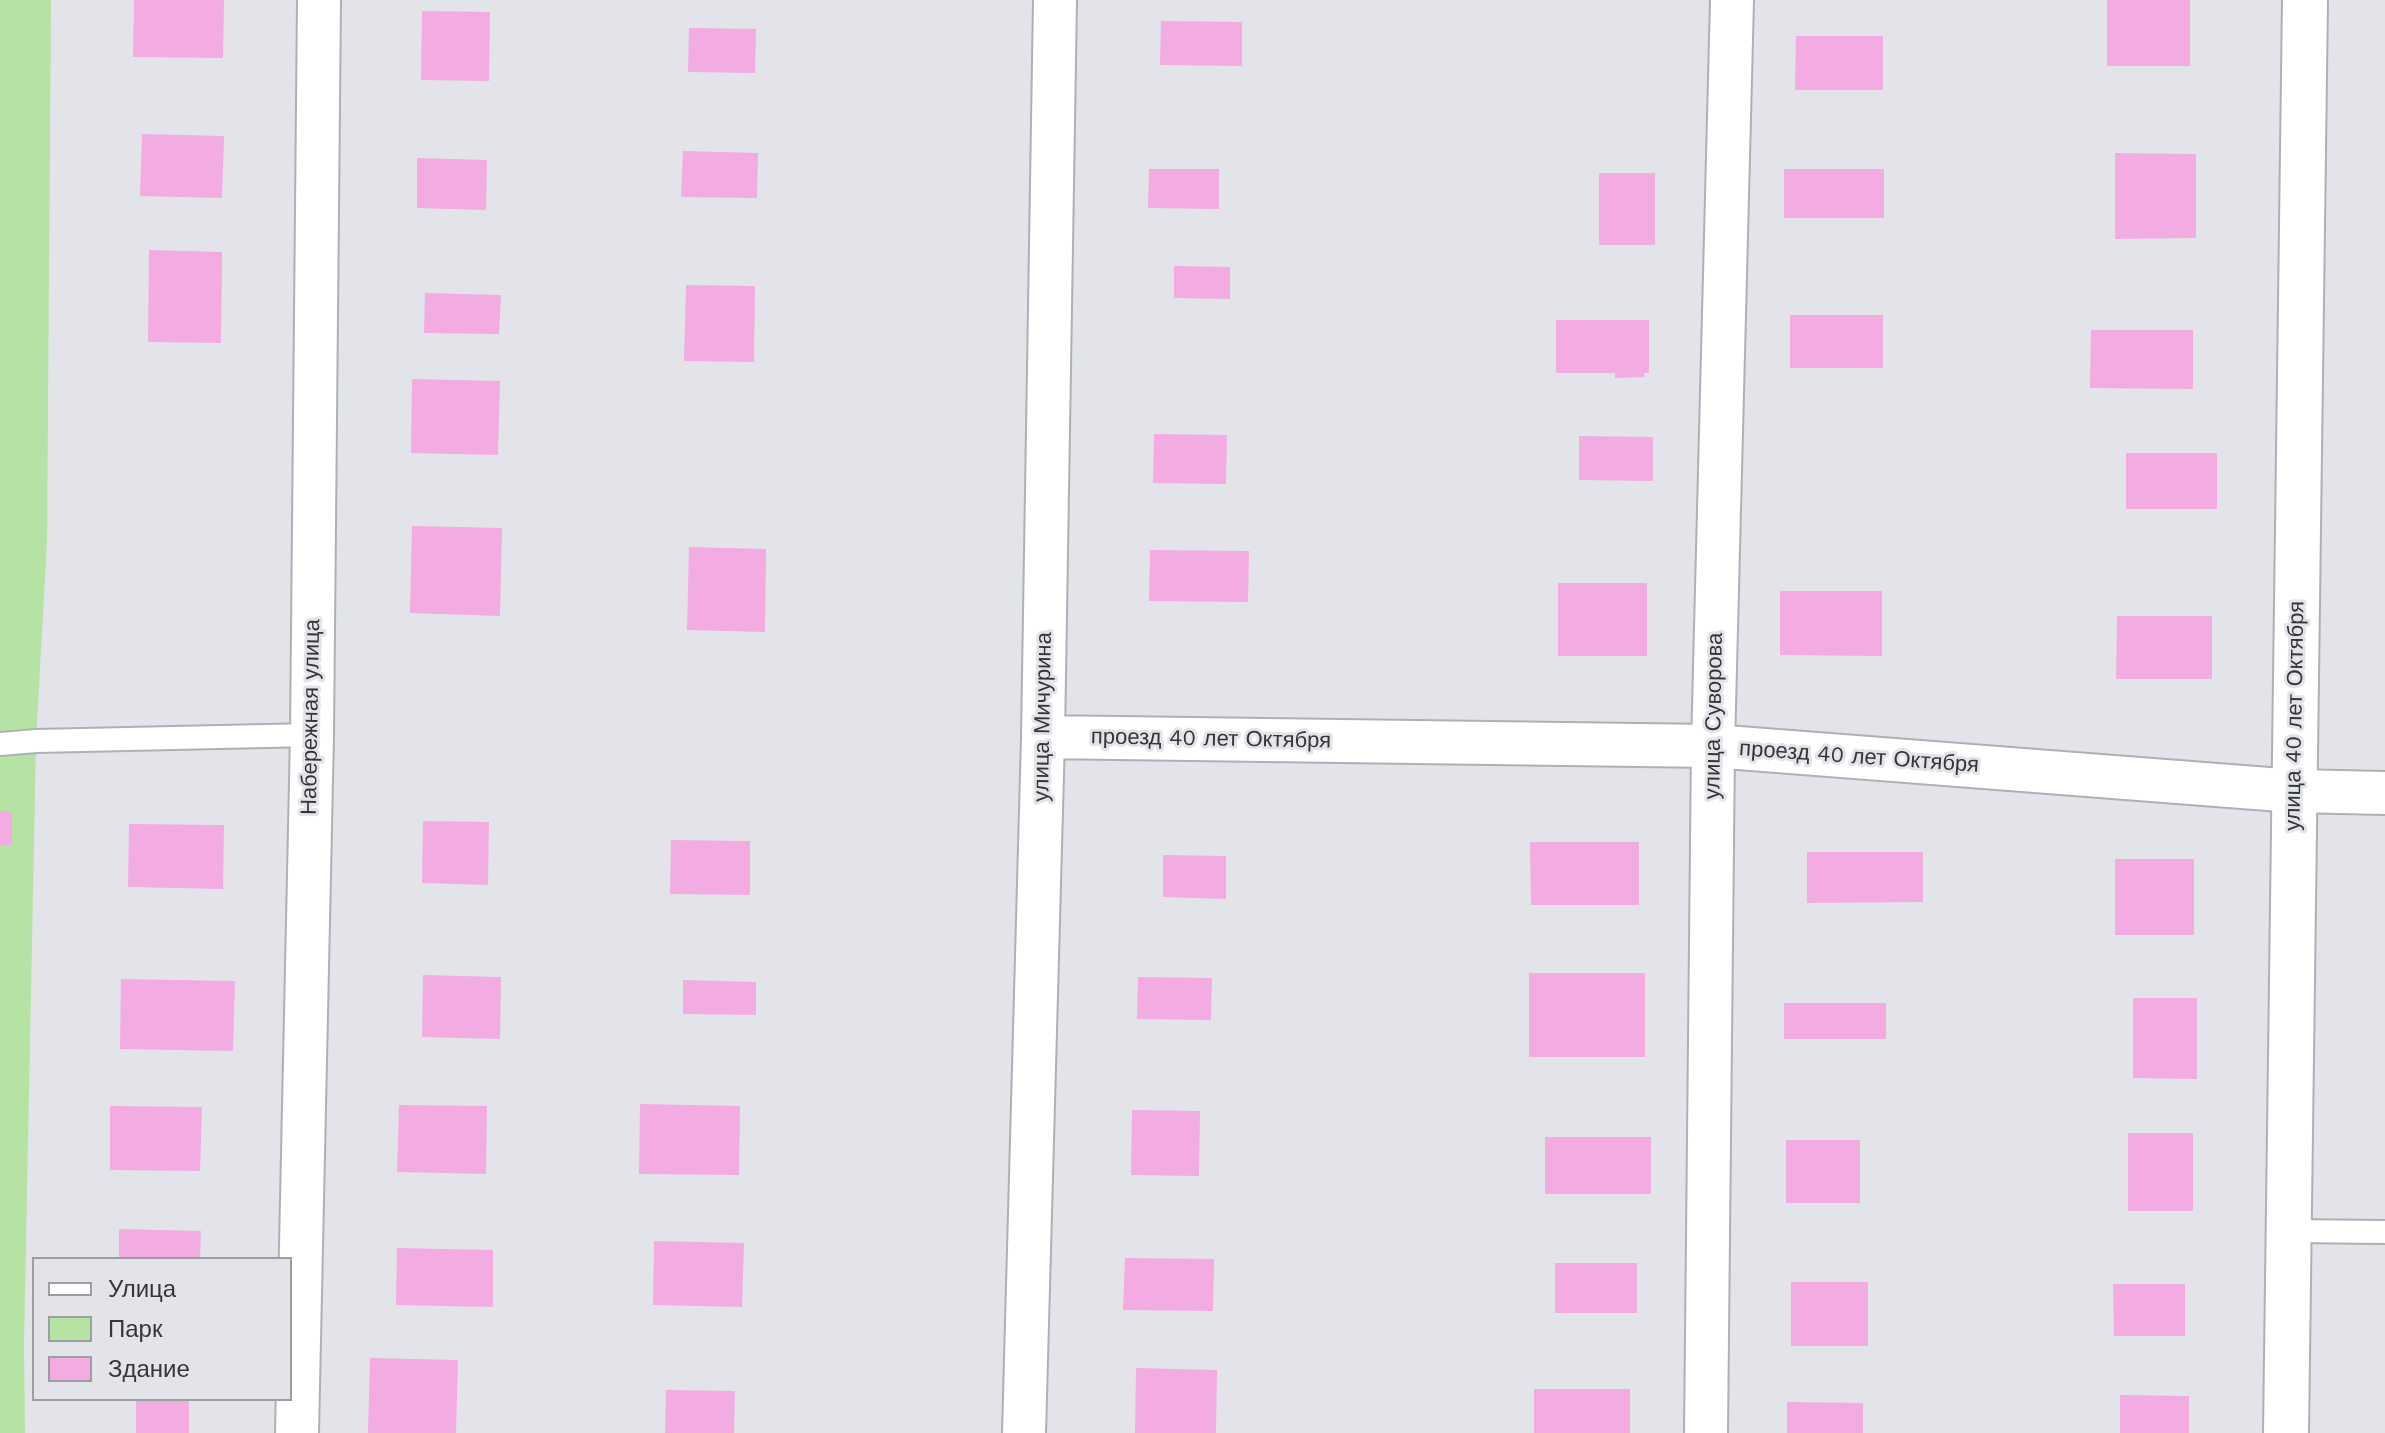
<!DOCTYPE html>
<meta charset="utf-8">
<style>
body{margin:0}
#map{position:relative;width:2385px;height:1433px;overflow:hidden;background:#e2e4ea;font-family:"Work Sans",sans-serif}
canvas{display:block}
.legend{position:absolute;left:32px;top:1257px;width:260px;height:144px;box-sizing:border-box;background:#e2e4ea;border:2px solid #9d9ea3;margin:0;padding:10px 14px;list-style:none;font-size:24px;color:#353638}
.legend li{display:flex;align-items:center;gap:16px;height:40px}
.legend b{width:40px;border:2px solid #9d9ea3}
</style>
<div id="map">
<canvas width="2385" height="1433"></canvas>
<ul class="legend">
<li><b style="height:10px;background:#fff"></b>Улица</li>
<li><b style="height:22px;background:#b4e3a3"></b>Парк</li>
<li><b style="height:22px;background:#f2ace2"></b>Здание</li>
</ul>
</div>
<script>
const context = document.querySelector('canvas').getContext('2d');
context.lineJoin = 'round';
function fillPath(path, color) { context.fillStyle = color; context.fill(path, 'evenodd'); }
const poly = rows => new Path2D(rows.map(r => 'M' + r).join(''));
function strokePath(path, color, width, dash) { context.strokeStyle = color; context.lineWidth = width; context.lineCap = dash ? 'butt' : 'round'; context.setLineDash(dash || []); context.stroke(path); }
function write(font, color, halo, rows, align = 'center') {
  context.font = font + ' "Work Sans",sans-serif'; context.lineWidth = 6; context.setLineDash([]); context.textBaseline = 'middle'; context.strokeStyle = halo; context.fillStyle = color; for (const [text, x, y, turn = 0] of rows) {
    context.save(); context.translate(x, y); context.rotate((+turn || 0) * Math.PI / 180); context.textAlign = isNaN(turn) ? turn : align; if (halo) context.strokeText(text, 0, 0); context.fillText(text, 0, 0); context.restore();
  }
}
fillPath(poly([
 [0,0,51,0,47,542,36,741,24,1343,25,1433,0,1433]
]), '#b4e3a3');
fillPath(poly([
 [134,0,224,0,223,58,133,57],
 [2107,0,2190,0,2190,66,2107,66],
 [422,11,490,12,489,81,421,80],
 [1161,21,1242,22,1242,66,1160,65],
 [689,28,756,29,755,73,688,72],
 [1796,36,1883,36,1883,90,1795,90],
 [142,134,224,136,222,198,140,196],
 [683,151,758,153,757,198,681,197],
 [2115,153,2196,154,2196,238,2115,239],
 [417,158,487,160,486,210,417,208],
 [1149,169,1219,169,1219,209,1148,208],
 [1784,169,1884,169,1884,218,1784,218],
 [1599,173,1655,173,1655,245,1599,245],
 [149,250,222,252,221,343,148,342],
 [1174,266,1230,267,1230,299,1174,298],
 [686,285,755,286,754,362,684,361],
 [425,293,501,295,499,334,424,333],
 [1790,315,1883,315,1883,368,1790,368],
 [1556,320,1649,320,1649,373,1644,373,1645,377,1615,378,1615,373,1556,373],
 [2091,330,2193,330,2193,389,2090,388],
 [412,379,500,381,498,455,411,453],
 [1154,434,1227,435,1226,484,1153,483],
 [1579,436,1653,437,1653,481,1579,480],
 [2126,453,2217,453,2217,509,2126,509],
 [412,526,502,528,500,616,410,613],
 [689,547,766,549,765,632,687,630],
 [1150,550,1249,551,1248,602,1149,601],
 [1558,583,1647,583,1647,656,1558,656],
 [1780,591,1882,591,1882,656,1780,655],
 [2117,616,2212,616,2212,679,2116,679],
 [0,811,12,811,12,845,0,845],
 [423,821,489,822,488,885,422,883],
 [129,824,224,825,223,889,128,887],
 [671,840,750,841,750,895,670,894],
 [1530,842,1639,842,1639,905,1531,905],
 [1807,852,1923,852,1923,902,1807,903],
 [1163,855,1226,856,1226,899,1163,897],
 [2115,859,2194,859,2194,935,2115,935],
 [1529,973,1645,973,1645,1057,1529,1057],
 [423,975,501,977,500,1039,422,1037],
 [1138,977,1212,978,1211,1020,1137,1019],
 [121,979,235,981,233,1051,120,1049],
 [683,980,756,982,756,1015,683,1014],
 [2133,998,2197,998,2197,1079,2133,1078],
 [1784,1003,1886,1003,1886,1039,1784,1039],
 [640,1104,740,1106,739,1175,639,1174],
 [399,1105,487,1106,486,1174,397,1172],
 [110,1106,202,1107,200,1171,110,1170],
 [1132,1110,1200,1111,1199,1176,1131,1175],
 [2128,1133,2193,1133,2193,1211,2128,1211],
 [1545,1137,1651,1137,1651,1194,1545,1194],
 [1786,1140,1860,1140,1860,1203,1786,1203],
 [119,1229,201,1231,200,1259,119,1259],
 [654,1241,744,1243,742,1307,653,1305],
 [397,1248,493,1250,493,1307,396,1305],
 [1125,1258,1214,1259,1213,1311,1123,1310],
 [1555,1263,1637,1263,1637,1313,1555,1313],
 [1791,1282,1868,1282,1868,1346,1791,1346],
 [2113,1284,2185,1284,2185,1336,2114,1336],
 [370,1358,458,1360,456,1433,368,1433],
 [1136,1368,1217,1370,1216,1433,1135,1433],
 [1534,1389,1630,1389,1630,1433,1534,1433],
 [666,1390,735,1391,734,1433,665,1433],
 [2120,1395,2189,1396,2189,1433,2120,1433],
 [136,1399,189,1399,189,1433,136,1433],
 [1787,1402,1863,1403,1863,1433,1787,1433]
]), '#f2ace2');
const service = poly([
 [0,744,36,741,312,735],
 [2289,1231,2385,1232]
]);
const minor = poly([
 [1043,737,1713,746,2294,791,2385,793],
 [297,1433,312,735,319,0],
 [1024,1433,1043,737,1055,0],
 [1706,1433,1713,746,1732,0]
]);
const tertiary = poly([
 [2286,1433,2305,0]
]);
strokePath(service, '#aeb0b5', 26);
strokePath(minor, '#aeb0b5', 46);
strokePath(tertiary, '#aeb0b5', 48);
strokePath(service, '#fff', 22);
strokePath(minor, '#fff', 42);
strokePath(tertiary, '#fff', 44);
write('22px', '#353638', '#e2e4ea', [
 ["улица Суворова",1714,716,-89],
 ["улица 40 лет Октября",2295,716,-89],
 ["Набережная улица",311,717,-89],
 ["улица Мичурина",1043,717,-89],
 ["проезд 40 лет Октября",1211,739,1],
 ["проезд 40 лет Октября",1859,757,4]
]);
</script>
